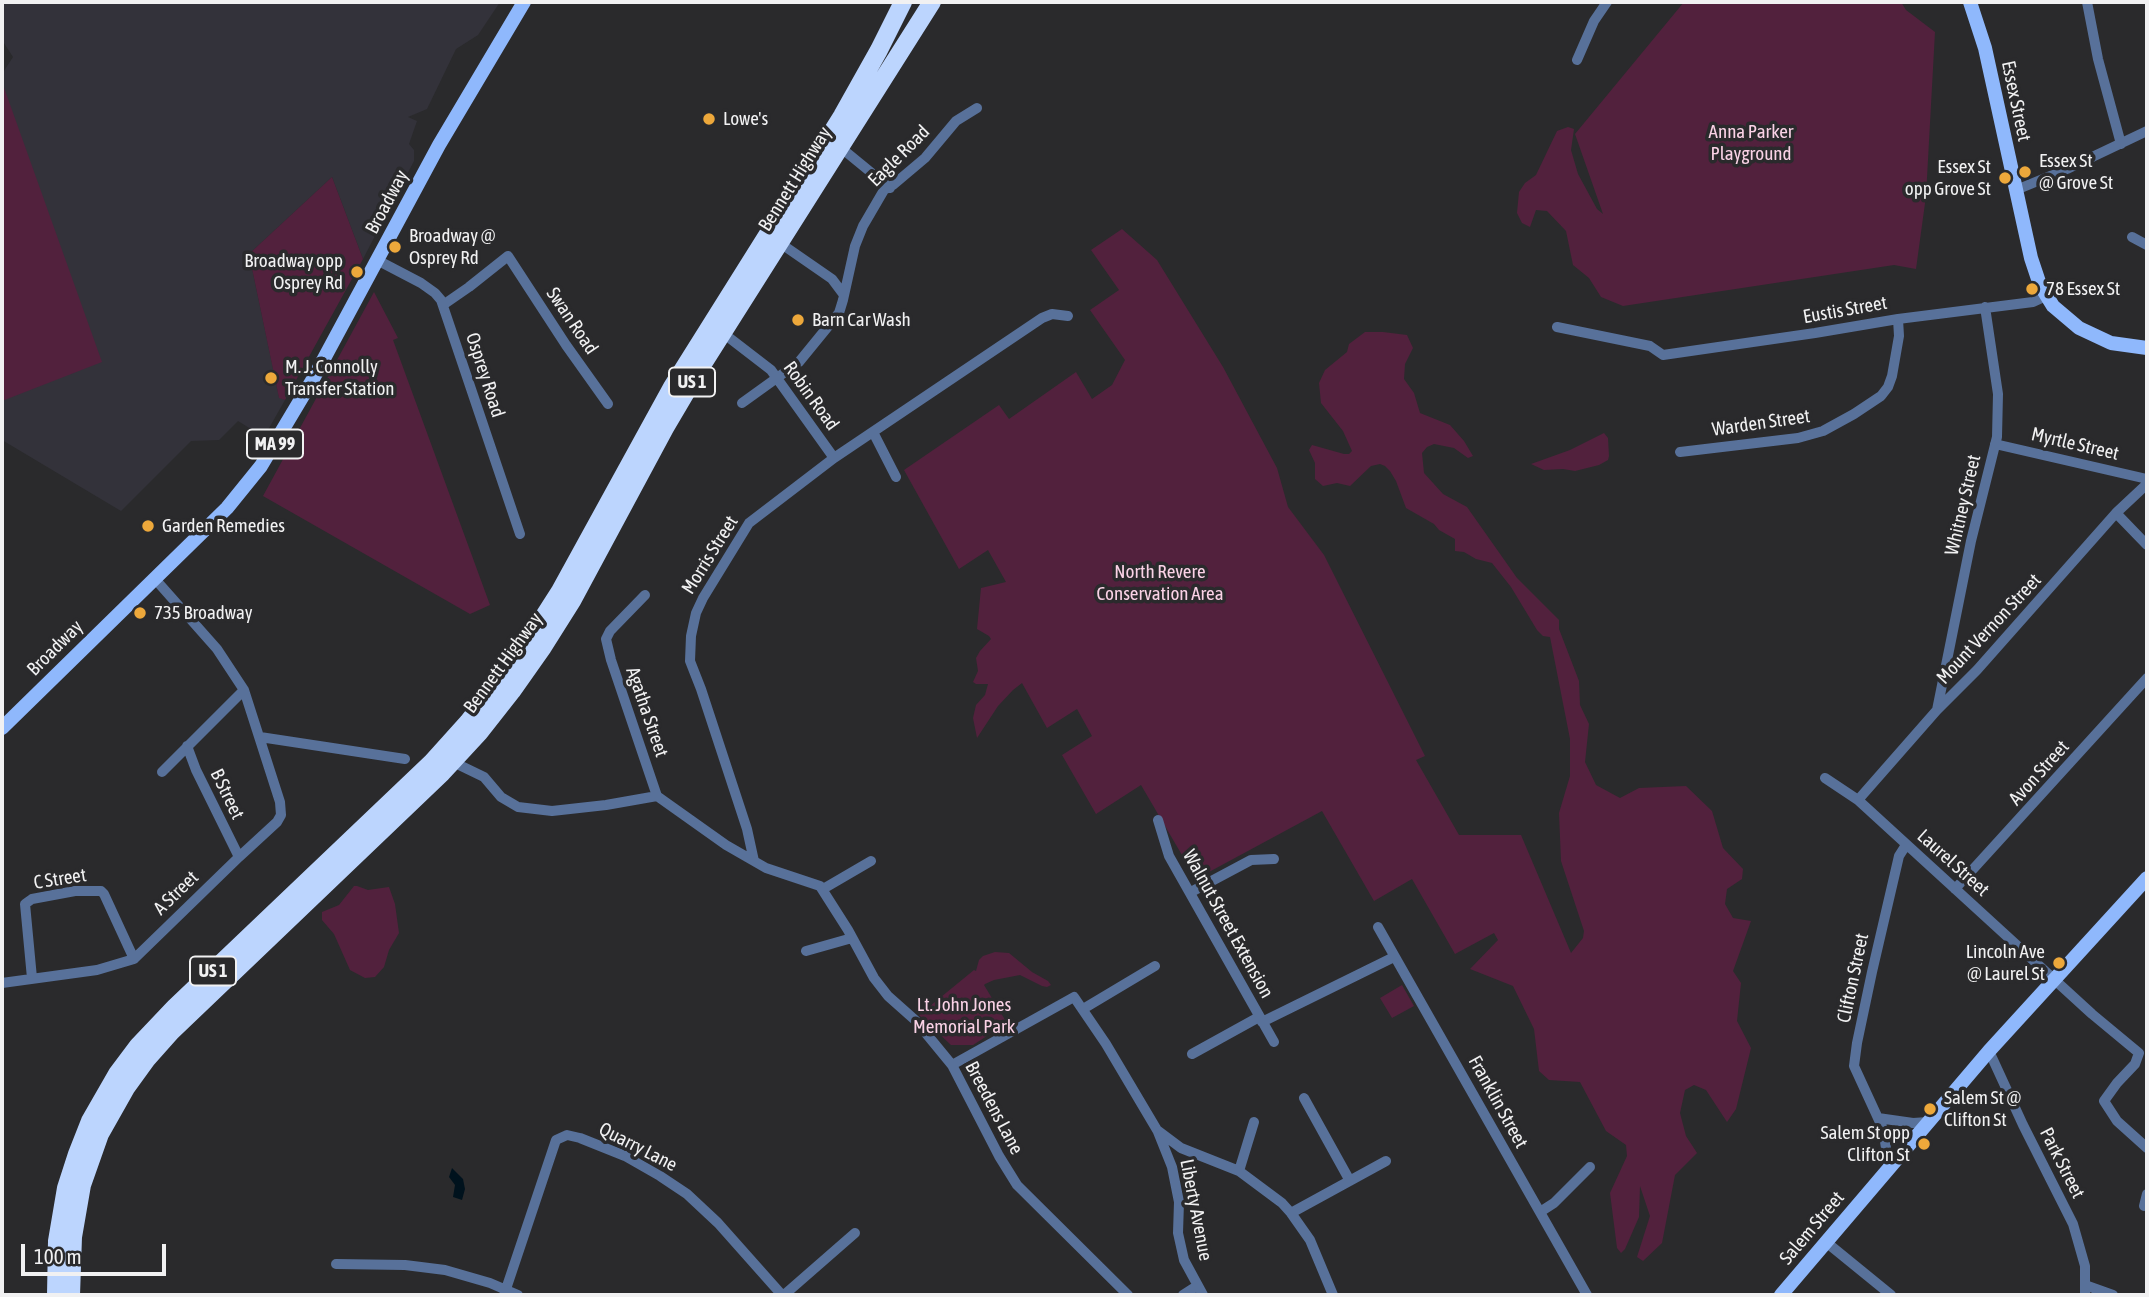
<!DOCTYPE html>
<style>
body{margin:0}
#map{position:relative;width:2149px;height:1297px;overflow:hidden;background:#2a2a2c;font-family:"Asap Condensed",sans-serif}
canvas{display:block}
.frame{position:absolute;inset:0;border:4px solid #f1f1f2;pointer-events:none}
.scale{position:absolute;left:21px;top:1244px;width:145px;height:32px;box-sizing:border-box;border:4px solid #f1f1f2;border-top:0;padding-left:9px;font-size:21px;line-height:24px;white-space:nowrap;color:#f1f1f2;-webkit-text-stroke:5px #2a2a2c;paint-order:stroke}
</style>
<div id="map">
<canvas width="2149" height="1297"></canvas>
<div class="frame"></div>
<div class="scale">100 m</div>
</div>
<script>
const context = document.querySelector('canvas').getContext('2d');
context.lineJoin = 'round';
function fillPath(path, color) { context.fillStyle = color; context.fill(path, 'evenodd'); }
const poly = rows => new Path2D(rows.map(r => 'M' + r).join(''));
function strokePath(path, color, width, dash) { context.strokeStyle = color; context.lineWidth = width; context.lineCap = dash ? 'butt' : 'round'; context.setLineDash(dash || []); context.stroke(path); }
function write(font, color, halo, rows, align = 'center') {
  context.font = font + ' "Asap Condensed",sans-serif'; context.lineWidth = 7; context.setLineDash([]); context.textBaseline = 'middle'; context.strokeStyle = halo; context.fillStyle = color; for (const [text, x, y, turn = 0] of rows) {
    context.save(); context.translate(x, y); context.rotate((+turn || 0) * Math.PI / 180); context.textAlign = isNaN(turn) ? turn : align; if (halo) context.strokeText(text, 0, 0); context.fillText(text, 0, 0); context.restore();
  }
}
fillPath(poly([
 [2,2,500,2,478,35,456,49,427,109,408,117,417,121,409,144,414,150,414,161,363,259,332,177,249,254,279,397,285,400,264,437,238,421,219,440,191,441,121,511,2,440,2,74,13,57,2,40]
]), '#33323a');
fillPath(poly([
 [1684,2,1901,2,1906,10,1935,32,1926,196,1916,269,1894,265,1623,306,1601,297,1589,278,1573,265,1566,231,1547,211,1536,210,1530,227,1522,223,1517,213,1519,192,1525,183,1536,175,1557,131,1568,127,1574,129,1571,150,1578,174,1597,209,1603,214,1575,134],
 [2,82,102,362,2,401],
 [332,177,363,259,285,400,279,398,249,254],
 [1122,229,1157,260,1223,367,1277,468,1288,507,1324,555,1425,756,1416,760,1459,835,1521,835,1571,953,1583,938,1584,931,1561,861,1559,813,1570,776,1570,739,1550,637,1543,636,1537,630,1511,587,1492,563,1476,559,1464,552,1455,551,1455,539,1439,530,1434,524,1406,508,1396,481,1390,471,1385,466,1380,464,1371,466,1350,486,1337,483,1323,486,1315,479,1315,463,1309,450,1312,445,1344,454,1349,454,1352,451,1343,431,1321,403,1319,383,1325,370,1347,352,1349,344,1365,332,1383,332,1407,335,1413,348,1405,364,1404,379,1414,393,1420,413,1450,425,1464,441,1473,456,1468,458,1454,448,1434,444,1427,447,1422,453,1424,473,1443,494,1467,507,1517,578,1559,620,1559,629,1579,681,1580,705,1589,724,1585,762,1596,785,1620,798,1639,788,1686,786,1712,811,1723,848,1743,869,1742,879,1727,889,1725,904,1733,918,1751,921,1733,971,1741,983,1737,1021,1751,1048,1736,1109,1727,1122,1706,1090,1694,1085,1685,1090,1680,1113,1686,1136,1697,1153,1675,1175,1662,1243,1643,1261,1637,1257,1650,1216,1640,1186,1639,1217,1625,1249,1621,1253,1617,1248,1610,1193,1627,1156,1626,1145,1606,1131,1580,1082,1549,1080,1539,1071,1534,1029,1513,986,1470,969,1498,940,1494,933,1455,954,1412,879,1374,901,1322,811,1196,879,1141,785,1096,814,1062,755,1092,736,1077,709,1047,728,1022,683,1013,690,998,706,977,738,973,718,976,705,985,695,988,684,976,684,973,682,978,671,976,658,980,651,991,639,989,636,977,629,981,588,1006,582,988,550,959,569,904,470,999,405,1009,419,1076,372,1092,399,1112,385,1125,360,1090,310,1119,290,1091,250],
 [374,292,398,338,393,340,490,605,470,614,263,496],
 [1604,433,1608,438,1609,456,1608,460,1599,465,1575,471,1563,469,1544,470,1531,464,1570,450],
 [354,886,357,886,368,890,389,887,395,904,399,933,389,950,384,967,375,977,365,978,350,970,334,934,322,920,322,912,339,905],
 [995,952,1009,953,1032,972,1048,981,1051,985,1047,987,1042,986,1020,975,994,980,985,984,984,985,1007,1023,973,1045,951,1045,919,1015,974,970,976,971,979,960,983,956],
 [1402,985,1414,1006,1392,1018,1380,998]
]), '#52213d');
fillPath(poly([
 [452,1168,463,1179,465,1189,462,1200,453,1197,455,1185,449,1177]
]), '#00121d');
strokePath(poly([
 [2087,2,2098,59,2121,144],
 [1577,60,1594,21,1607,2],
 [840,147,890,188],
 [2016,190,2067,169,2147,131],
 [2132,237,2147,245],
 [780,243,832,279,844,295],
 [377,260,421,283,435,293,441,300,520,534],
 [443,305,469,287,508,256,566,345,608,404],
 [1557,327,1650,346,1663,355,1815,333,1898,319,2033,302,2046,296],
 [723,333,771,370,834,458],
 [742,403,799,362,839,313,843,300,855,246,863,226,884,190,893,185,925,158,956,121,977,108],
 [873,432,896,477],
 [1995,444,2147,479],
 [1680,452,1798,438,1823,431,1854,414,1881,396,1888,387,1892,376,1899,336,1898,319],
 [2116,513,2147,545],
 [645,595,610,631,606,639,611,660,657,796],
 [1937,710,1971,541,1997,437,1998,394,1985,307],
 [260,737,405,759],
 [187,746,196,770,239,857],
 [453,762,484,777,501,797,518,807,552,811,606,805,657,796,726,845,766,868,820,886,848,930,874,978,888,996,915,1020,952,1065,999,1156,1017,1185,1128,1295],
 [162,772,244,690],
 [1825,778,1858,800,2092,1014,2139,1053,2135,1064,2117,1083,2104,1101,2117,1121,2147,1148],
 [1858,800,1937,710,1977,670,2116,513,2147,484],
 [1158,820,1169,856,1274,1042],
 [754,861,747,829,701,689,690,661,691,636,696,613,703,598,749,523,834,458,1042,318,1052,314,1068,316],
 [823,889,871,861],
 [1955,889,2147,678],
 [1191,892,1251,860,1274,859],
 [1378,927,1587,1295],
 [806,951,852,938],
 [32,978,25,904,32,899,75,891,101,891,104,894,134,959],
 [2,983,97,970,134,959,239,857,277,822,281,815,280,802,244,690,217,649,155,579],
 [1083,1009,1155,966],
 [1262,1022,1394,957],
 [1989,1051,2023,1125,2073,1224,2085,1266,2085,1295],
 [1192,1054,1259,1017],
 [952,1065,1074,997,1106,1044,1157,1130,1181,1148,1239,1171,1282,1203,1291,1213,1310,1240,1333,1295],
 [1304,1098,1350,1181],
 [1878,1118,1913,1123,1928,1122],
 [1158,1132,1172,1167,1179,1202,1178,1233,1184,1260,1203,1295],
 [1889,1167,1883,1129,1854,1066,1857,1043,1872,972,1899,856,1906,845],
 [1239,1171,1254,1122],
 [2144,1206,2147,1194],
 [1540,1212,1554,1203,1590,1167],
 [1291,1213,1386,1161],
 [1826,1242,1891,1295],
 [336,1264,405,1265,445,1270,490,1283,518,1295],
 [2085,1285,2113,1295],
 [504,1295,556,1140,567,1135,580,1138,625,1156,660,1176,687,1194,718,1223,782,1295],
 [784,1295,855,1233],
 [1183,1295,1197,1286]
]), '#58719a', 10);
strokePath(poly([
 [1970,2,1985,48,2031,258,2040,285,2053,306,2079,328,2111,343,2147,348],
 [2,728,227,508,261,466,313,379,439,145,524,2],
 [1781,1295,1989,1051,2147,878]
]), '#8fb8fc', 14);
strokePath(poly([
 [56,1295,57,1241,66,1188,77,1154,90,1121,117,1074,138,1046,175,1007,432,762,468,722,512,666,560,591,672,387,842,116,879,50,903,2],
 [71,1295,73,1237,82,1185,100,1134,126,1088,147,1059,171,1032,442,773,479,733,512,691,543,647,572,601,665,428,701,367,932,2]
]), '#bcd5fe', 18);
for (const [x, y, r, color] of [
 [709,119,7,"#eda83b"],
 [2025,172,7,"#eda83b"],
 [2005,178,7,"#eda83b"],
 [395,247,7,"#eda83b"],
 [357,272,7,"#eda83b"],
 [2032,289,7,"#eda83b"],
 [798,320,7,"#eda83b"],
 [271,378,7,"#eda83b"],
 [148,526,7,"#eda83b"],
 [140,613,7,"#eda83b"],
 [2059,963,7,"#eda83b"],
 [1930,1109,7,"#eda83b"],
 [1924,1144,7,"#eda83b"]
]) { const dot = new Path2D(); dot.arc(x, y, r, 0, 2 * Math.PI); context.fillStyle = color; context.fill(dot); strokePath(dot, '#2a2a2c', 2.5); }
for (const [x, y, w] of [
 [692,382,46],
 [275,444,56],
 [213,971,46]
]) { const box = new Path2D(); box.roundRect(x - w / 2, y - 14.5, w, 29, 5); context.fillStyle = '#2a2a2c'; context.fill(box); strokePath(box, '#f1f1f2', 2); }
write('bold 18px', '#f1f1f2', null, [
 ["US 1",692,382],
 ["MA 99",275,444],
 ["US 1",213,971]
]);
write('19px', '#f1f1f2', '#2a2a2c', [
 ["Essex Street",2016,101,78],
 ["Eagle Road",899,156,-45],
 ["Bennett Highway",795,179,-58],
 ["Broadway",387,202,-62],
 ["Eustis Street",1845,310,-10],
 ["Swan Road",572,321,56],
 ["Osprey Road",485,375,72],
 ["Robin Road",811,396,54],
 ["Warden Street",1761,423,-8],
 ["Myrtle Street",2075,444,13],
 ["Whitney Street",1963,505,-77],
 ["Morris Street",710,555,-58],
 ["Mount Vernon Street",1989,629,-47],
 ["Broadway",55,648,-45],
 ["Bennett Highway",503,663,-54],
 ["Agatha Street",647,712,71],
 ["Avon Street",2039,773,-48],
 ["B Street",227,794,64],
 ["Laurel Street",1953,863,42],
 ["C Street",60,879,-9],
 ["A Street",176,893,-44],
 ["Walnut Street Extension",1228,924,61],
 ["Clifton Street",1853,978,-78],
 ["Franklin Street",1498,1102,61],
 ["Breedens Lane",994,1108,62],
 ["Quarry Lane",638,1147,27],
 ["Park Street",2062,1163,63],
 ["Liberty Avenue",1196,1210,79],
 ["Salem Street",1812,1228,-50]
]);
write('19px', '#f1f1f2', '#2a2a2c', [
 ["Lowe's",723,119],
 ["Essex St",2039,161],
 ["@ Grove St",2039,183],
 ["Essex St",1991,167,"right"],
 ["opp Grove St",1991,189,"right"],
 ["Broadway @",409,236],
 ["Osprey Rd",409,258],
 ["Broadway opp",343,261,"right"],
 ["Osprey Rd",343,283,"right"],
 ["78 Essex St",2046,289],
 ["Barn Car Wash",812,320],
 ["M. J. Connolly",285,367],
 ["Transfer Station",285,389],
 ["Garden Remedies",162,526],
 ["735 Broadway",154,613],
 ["Lincoln Ave",2045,952,"right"],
 ["@ Laurel St",2045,974,"right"],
 ["Salem St @",1944,1098],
 ["Clifton St",1944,1120],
 ["Salem St opp",1910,1133,"right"],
 ["Clifton St",1910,1155,"right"]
], 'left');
write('19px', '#fad2e6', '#2a2a2c', [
 ["Anna Parker",1751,132],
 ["Playground",1751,154],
 ["North Revere",1160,572],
 ["Conservation Area",1160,594],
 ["Lt. John Jones",964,1005],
 ["Memorial Park",964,1027]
]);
</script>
